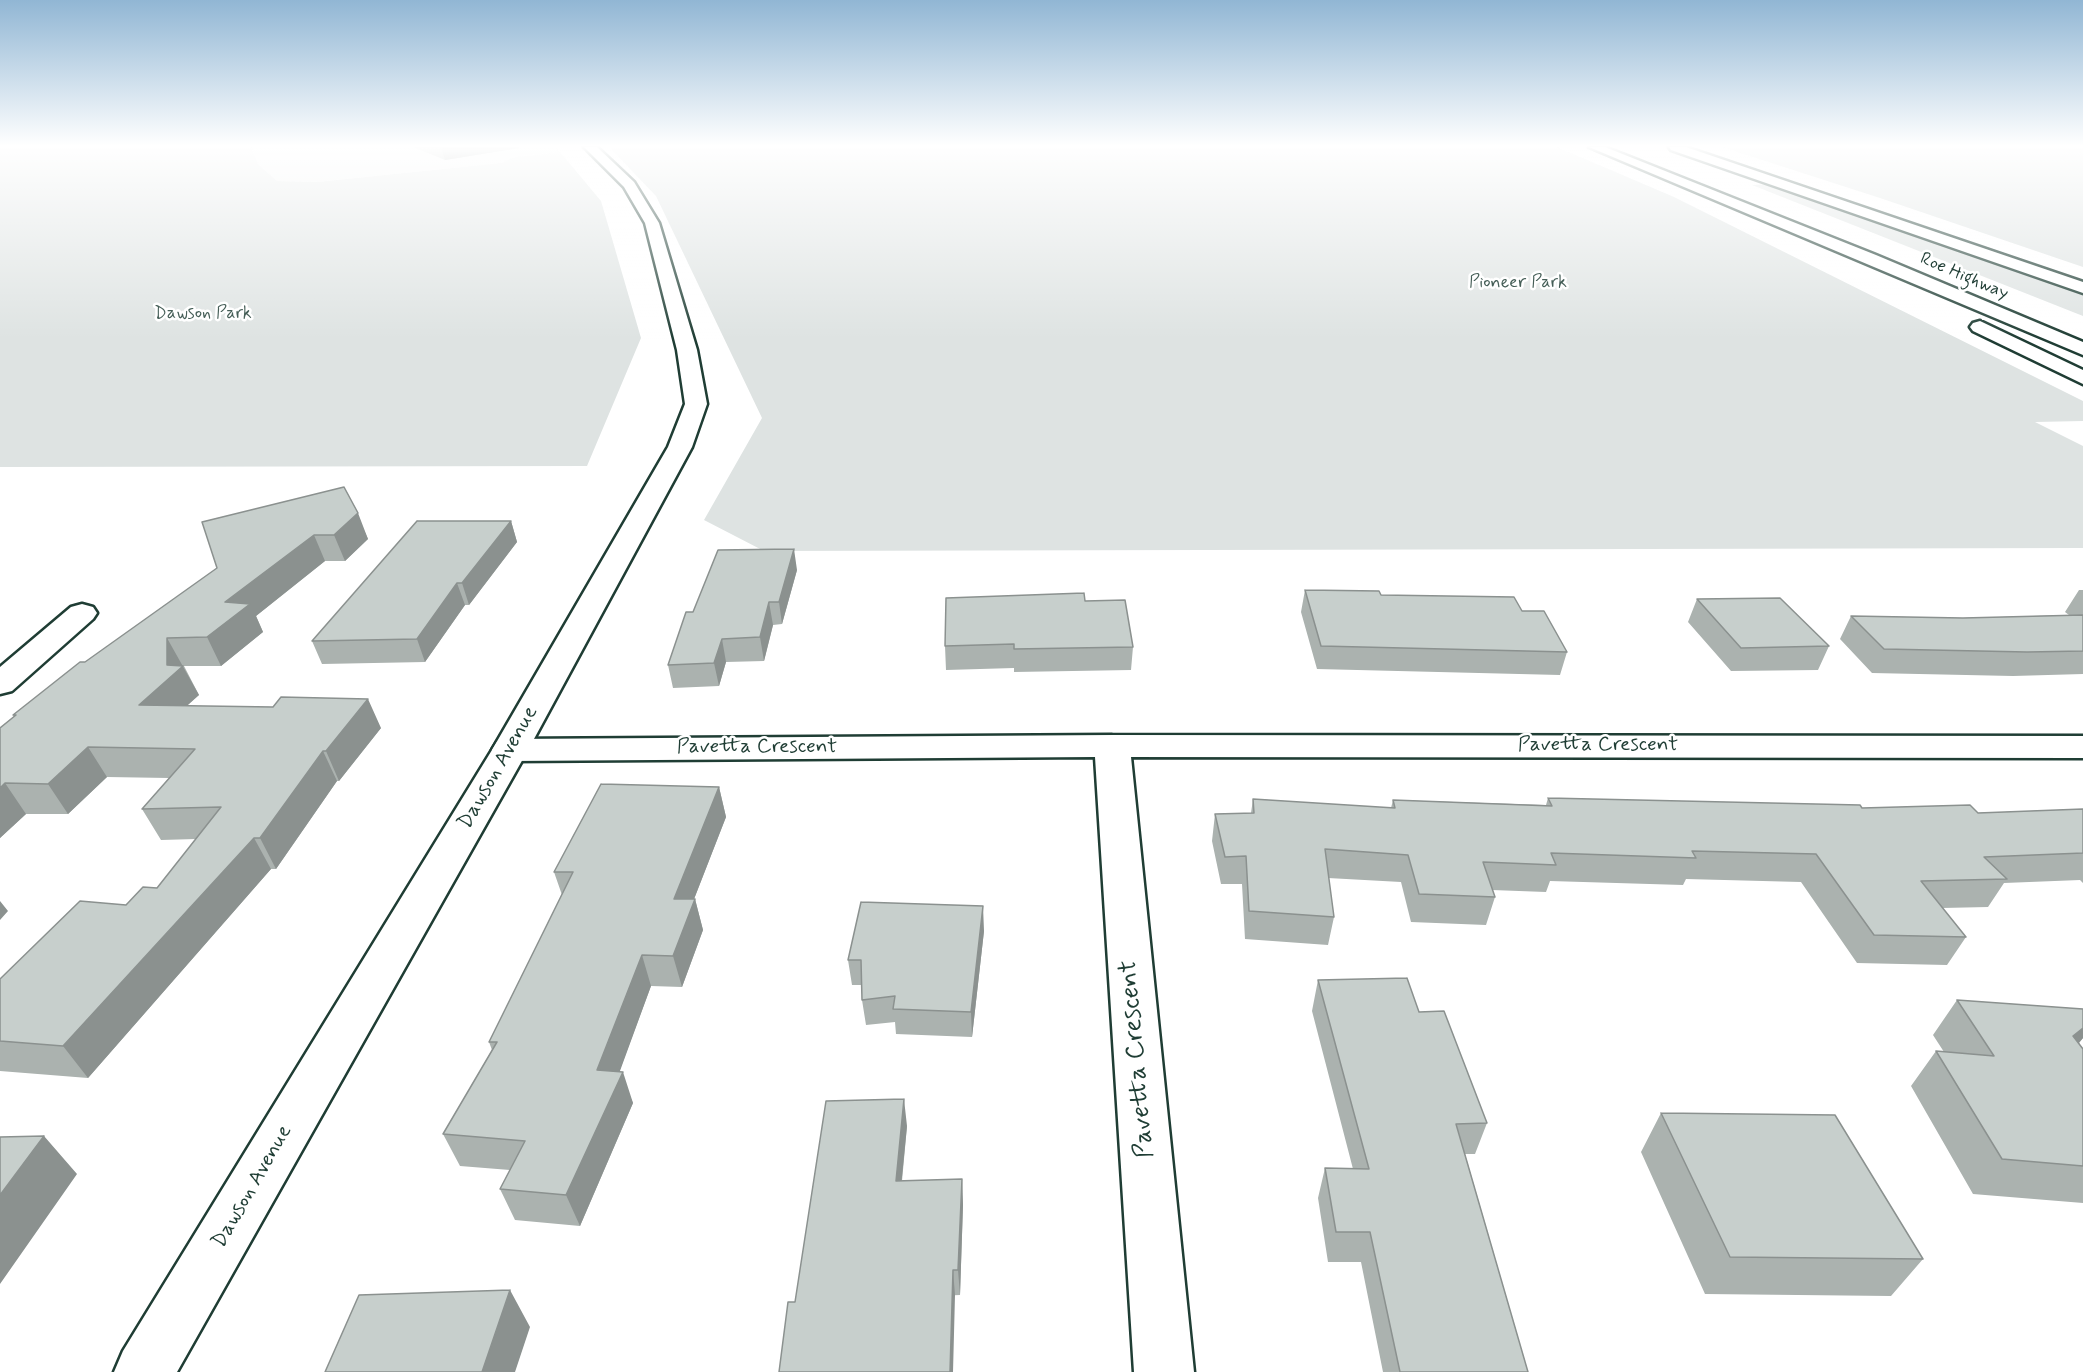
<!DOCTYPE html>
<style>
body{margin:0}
canvas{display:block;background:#fff}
</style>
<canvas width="2083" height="1372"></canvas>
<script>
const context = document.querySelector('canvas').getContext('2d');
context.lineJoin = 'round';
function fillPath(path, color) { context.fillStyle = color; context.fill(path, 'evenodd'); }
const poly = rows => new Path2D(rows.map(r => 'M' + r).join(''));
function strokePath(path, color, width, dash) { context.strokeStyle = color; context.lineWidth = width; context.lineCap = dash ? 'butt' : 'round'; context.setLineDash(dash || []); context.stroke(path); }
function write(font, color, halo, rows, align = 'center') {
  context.font = font + ' Mynerve,sans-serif'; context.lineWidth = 5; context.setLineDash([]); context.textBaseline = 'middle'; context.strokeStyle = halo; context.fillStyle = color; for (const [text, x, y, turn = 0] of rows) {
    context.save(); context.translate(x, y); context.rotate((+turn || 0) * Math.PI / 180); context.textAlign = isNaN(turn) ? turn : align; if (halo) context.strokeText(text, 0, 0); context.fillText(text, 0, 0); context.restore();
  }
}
fillPath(poly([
 [251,147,554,147,560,152,515,157,501,163,317,182,277,181,258,164]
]), '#eef1f0');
fillPath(poly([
 [0,147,251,147,258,164,277,181,317,182,501,163,515,157,560,152,601,201,641,338,587,466,0,467],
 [609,147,1557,147,1674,197,2083,401,2083,421,2035,422,2083,446,2083,548,764,551,704,520,762,418,656,196],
 [1722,147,2083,147,2083,267,1880,198],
 [1776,184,2083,292,2083,316,1752,185]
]), '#dee3e2');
const minor = poly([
 [82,604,93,607,97,613,93,619,12,691,0,694,0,667,71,607,82,604],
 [1112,735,2083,736,2083,758,1131,757,1194,1372,1134,1372,1095,757,510,761,497,758,492,750,497,742,510,739,1112,735]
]);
const secondary = poly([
 [584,147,597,147,634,182,659,223,697,350,707,404,692,447,528,750,177,1372,114,1372,123,1351,492,750,668,447,685,404,677,350,645,223,624,187,584,147]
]);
const motorway = poly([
 [1589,147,1605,147,1876,255,2083,342,2083,355,1589,147],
 [1669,147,1686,147,2083,282,2083,293,1671,150,1669,147],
 [1980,321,2083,370,2083,384,1973,331,1970,327,1973,323,1980,321]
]);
strokePath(minor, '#1f3d34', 5);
strokePath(secondary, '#1f3d34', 5);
strokePath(motorway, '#1f3d34', 5);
fillPath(minor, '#fff');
fillPath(secondary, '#fff');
fillPath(motorway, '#fff');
fillPath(poly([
 [413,147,519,147,519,148,445,160],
 [344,487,368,539,345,561,325,561,256,616,263,632,221,666,184,666,199,695,187,705,381,728,339,781,337,781,276,869,271,869,88,1078,0,1071,0,979,126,905,157,888,196,839,161,840,142,809,169,778,107,777,68,814,26,814,0,838,0,728,14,716,13,715,85,662],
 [511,521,517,542,469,605,465,605,425,662,322,664,312,641],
 [797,570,782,624,773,625,764,661,726,662,719,686,673,688,668,665,693,612],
 [1305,590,1381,595,1522,611,1567,652,1560,675,1317,669,1301,612],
 [2079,590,2083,590,2083,674,2013,676,1872,673,1840,639,1851,616,1963,618,2069,615,2065,612],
 [1697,599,1829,646,1818,670,1731,671,1688,622],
 [1085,601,1133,647,1131,670,1014,672,1014,668,946,670,945,646],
 [719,787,726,817,694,899,695,899,703,930,682,987,651,986,619,1072,633,1103,580,1226,515,1220,500,1189,510,1170,460,1166,443,1134,492,1050,489,1042,562,895,554,872],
 [1548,798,1862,808,1978,813,2083,809,2083,883,2080,880,2004,883,1988,907,1942,908,1966,937,1947,965,1857,963,1801,882,1686,879,1683,885,1550,881,1546,892,1492,890,1495,897,1486,925,1411,922,1401,882,1328,878,1334,917,1328,945,1245,939,1242,884,1221,884,1212,841,1215,814,1251,813,1253,799,1391,808,1393,800,1546,805],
 [984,931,972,1037,896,1034,895,1022,866,1025,862,1000,862,985,852,985,848,960],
 [1318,980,1419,1012,1487,1123,1475,1154,1465,1154,1528,1372,1383,1372,1361,1262,1328,1262,1318,1198,1325,1168,1353,1169,1312,1011],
 [1957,1000,2083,1009,2083,1038,2079,1043,2083,1049,2083,1203,1973,1194,1911,1086,1936,1051,1944,1052,1933,1035],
 [1661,1113,1923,1259,1891,1296,1705,1294,1641,1152],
 [907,1126,902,1181,962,1179,963,1205,960,1295,795,1302]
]), '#abb2af');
fillPath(poly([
 [441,147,519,147,519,148,445,160],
 [358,513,368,539,345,561,334,535],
 [511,521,517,542,469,605,462,583],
 [314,535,325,561,256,616,263,632,221,666,207,637,225,602],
 [794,549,797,570,782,624,779,602],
 [457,583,465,605,425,662,417,639],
 [769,602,773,625,764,661,760,637],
 [167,638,199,695,156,734,139,705,167,665],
 [722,639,726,662,719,686,714,663],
 [368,699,381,728,339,781,326,751],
 [88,747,107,777,68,814,48,784],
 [323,751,337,781,276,869,260,838],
 [5,783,26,814,0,838,0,788],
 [719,787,726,817,682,930,674,899],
 [254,838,271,869,88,1078,63,1046],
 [695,899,703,930,682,987,673,956],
 [0,901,8,911,0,920],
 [983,906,984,931,972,1037,971,1012],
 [642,955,651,986,609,1101,597,1070],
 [2083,1028,2083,1038,2077,1045,2073,1036],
 [623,1072,633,1103,580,1226,566,1195],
 [904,1099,907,1126,899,1207,896,1181],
 [44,1136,77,1174,0,1284,0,1195],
 [962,1179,963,1205,960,1295,958,1270],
 [953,1270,955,1295,953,1372,950,1372],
 [510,1290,530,1327,515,1372,482,1372]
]), '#8b918f');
const building = poly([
 [344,487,358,513,334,535,314,535,225,602,250,604,207,637,167,638,167,665,183,666,139,705,273,707,281,697,368,699,326,751,323,751,260,838,254,838,63,1046,0,1041,0,979,80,901,126,905,143,887,157,888,221,807,142,809,195,749,88,747,48,784,5,783,0,788,0,728,16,715,13,715,80,662,85,662,217,568,202,522,344,487],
 [417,521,511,521,462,583,457,583,417,639,312,641,417,521],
 [794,549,779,602,769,602,760,637,722,639,714,663,668,665,686,612,693,612,718,550,794,549],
 [1305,590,1379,591,1381,595,1514,597,1522,611,1544,611,1567,652,1321,646,1305,590],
 [1084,593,1085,601,1125,600,1133,647,1014,649,1014,644,945,646,946,598,1084,593],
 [1780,598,1829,646,1741,648,1697,599,1780,598],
 [2083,615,2083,651,2027,652,1884,649,1851,616,1963,618,2083,615],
 [601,784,719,787,674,899,695,899,673,956,642,955,597,1070,623,1072,566,1195,500,1189,525,1141,443,1134,497,1042,489,1042,573,872,554,872,601,784],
 [1548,798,1860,805,1862,808,1970,805,1978,813,2083,809,2083,853,1984,857,2007,879,1921,881,1966,937,1874,935,1816,854,1692,851,1696,858,1551,853,1556,865,1483,862,1495,897,1419,894,1408,855,1325,849,1334,917,1249,911,1246,856,1225,857,1215,814,1254,813,1253,799,1395,808,1393,800,1552,806,1548,798],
 [861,902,983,906,971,1012,893,1009,895,996,862,1000,861,960,848,960,861,902],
 [1407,978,1419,1012,1444,1011,1487,1123,1456,1124,1528,1372,1400,1372,1370,1232,1336,1232,1325,1168,1369,1169,1318,980,1407,978],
 [1957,1000,2083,1009,2083,1028,2073,1036,2083,1049,2083,1166,2002,1159,1936,1051,1994,1056,1957,1000],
 [904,1099,896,1181,962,1179,958,1270,953,1270,950,1372,779,1372,788,1302,795,1302,826,1101,904,1099],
 [1661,1113,1835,1115,1923,1259,1730,1257,1661,1113],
 [44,1136,0,1195,0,1137,44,1136],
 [510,1290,482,1372,325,1372,359,1295,510,1290]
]);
fillPath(building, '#c7cfcc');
strokePath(building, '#8b918f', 1.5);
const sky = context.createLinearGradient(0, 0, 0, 339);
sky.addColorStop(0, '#91b6d4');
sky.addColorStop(0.43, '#fff');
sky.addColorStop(1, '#ffffff00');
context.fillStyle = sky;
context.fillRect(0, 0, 2083, 339);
write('18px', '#1f3d34', '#fff', [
 ["Roe Highway",1964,277,23]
]);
write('18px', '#455e57', '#fff', [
 ["Pioneer Park",1518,283],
 ["Dawson Park",203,314]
]);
write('21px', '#1f3d34', '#fff', [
 ["Pavetta Crescent",1598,746],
 ["Pavetta Crescent",757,748],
 ["Dawson Avenue",499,768,-60],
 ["Dawson Avenue",253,1187,-60]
]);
write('26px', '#1f3d34', '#fff', [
 ["Pavetta Crescent",1138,1059,-95]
]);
</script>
